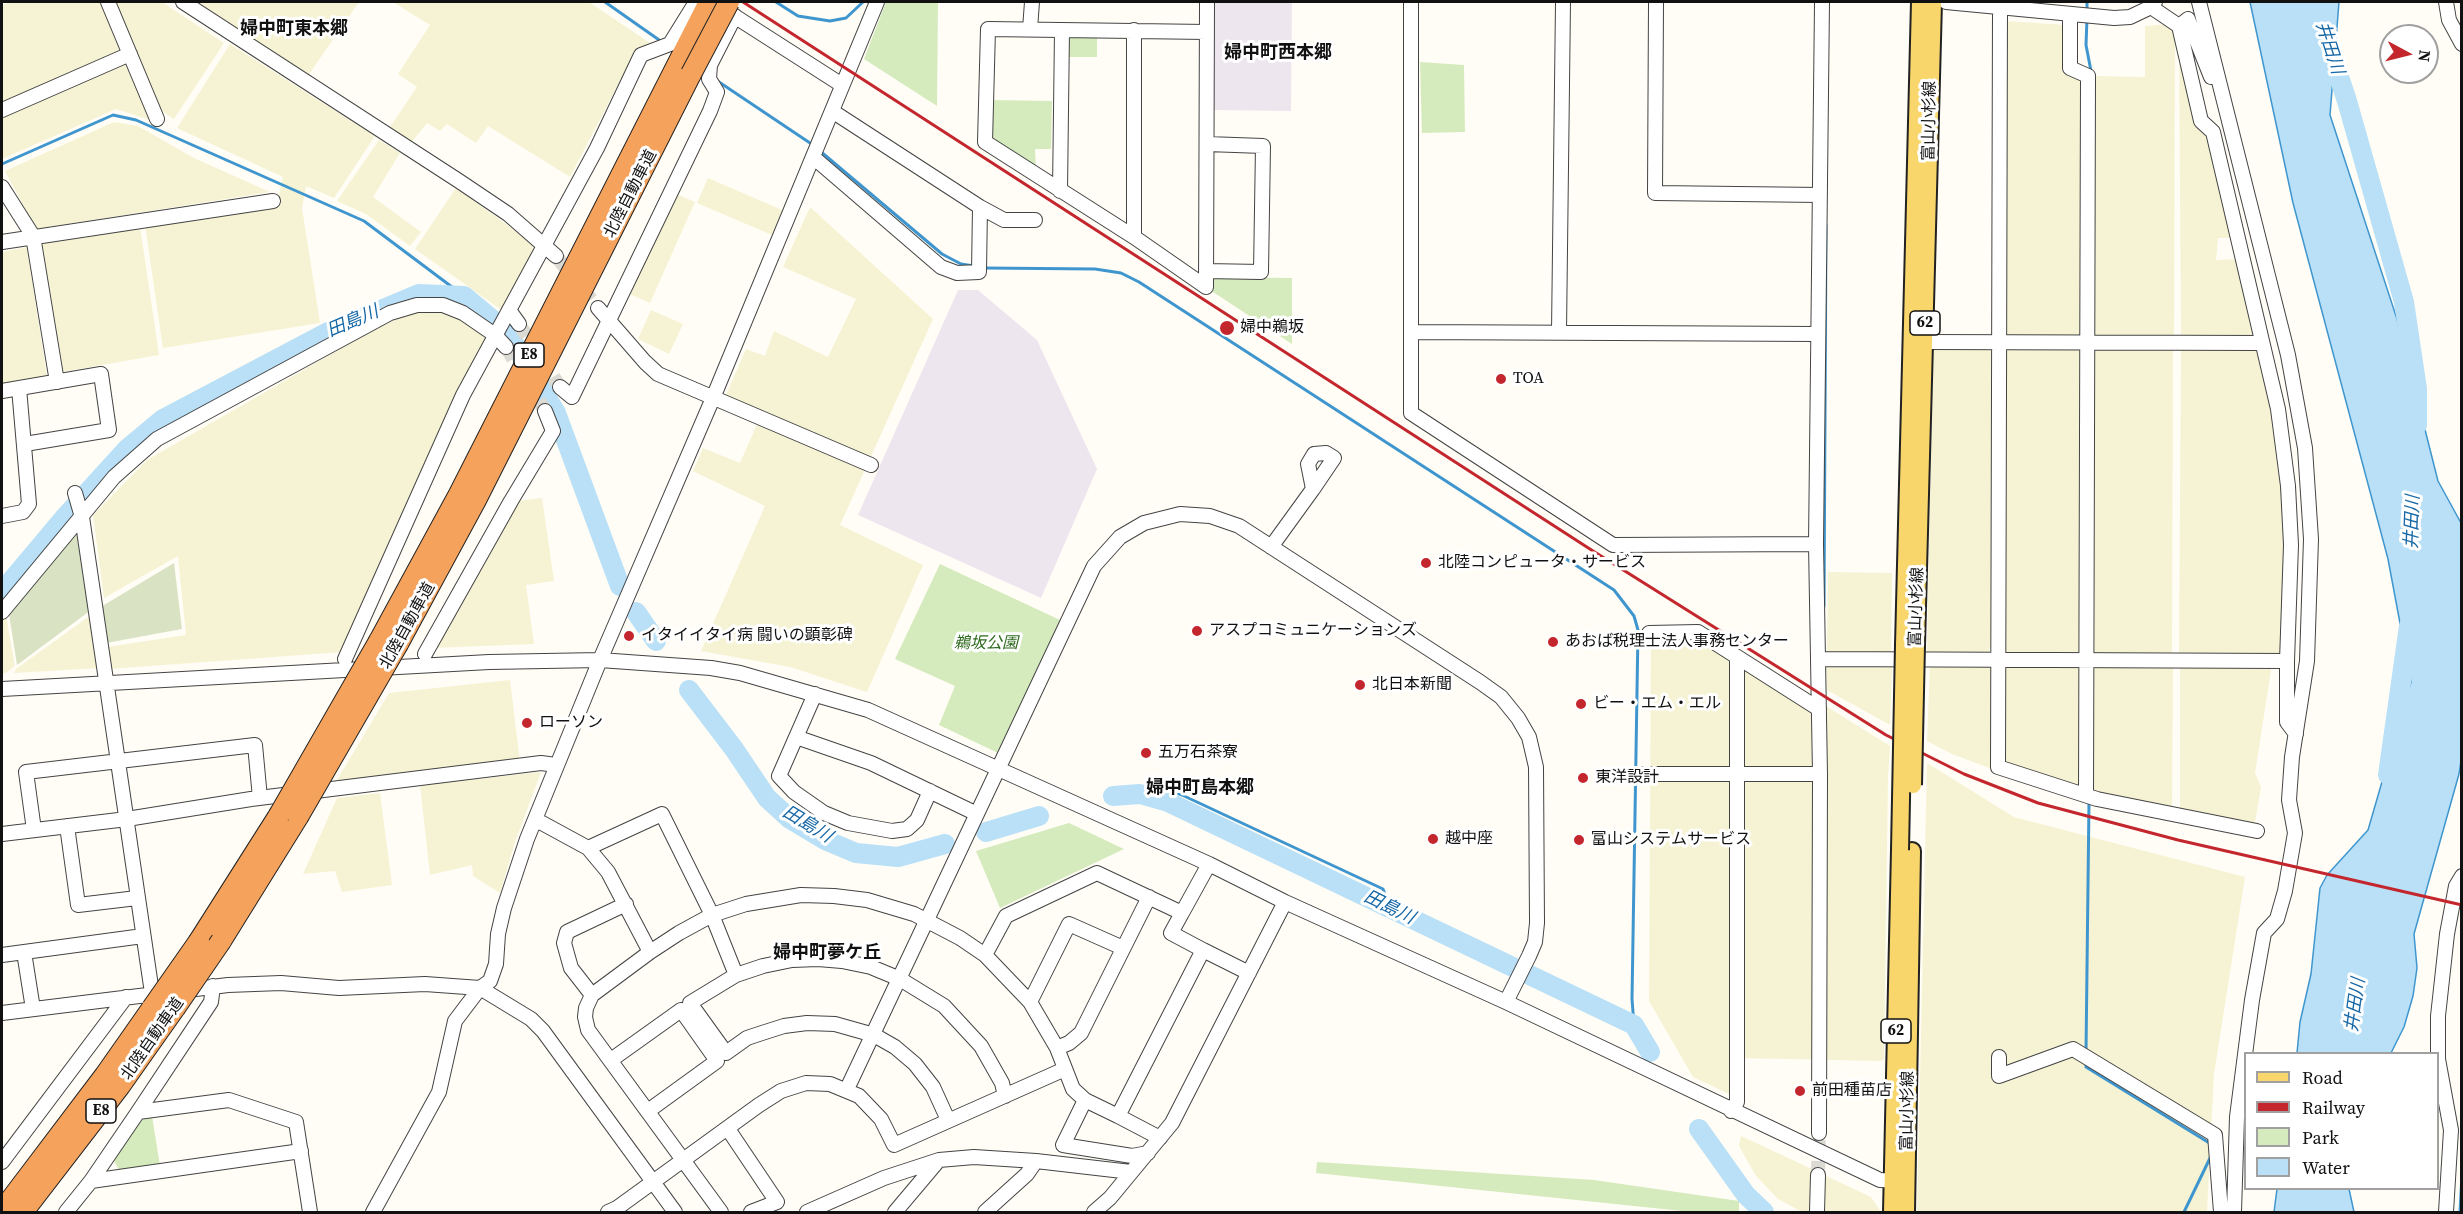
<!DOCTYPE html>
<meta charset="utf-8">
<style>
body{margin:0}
#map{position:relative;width:2463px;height:1214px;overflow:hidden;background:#fffdf5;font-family:"Source Serif 4",serif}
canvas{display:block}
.frame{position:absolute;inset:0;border:3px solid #111;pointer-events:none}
.legend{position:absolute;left:2244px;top:1052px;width:195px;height:138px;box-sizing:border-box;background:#fff;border:2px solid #a0a0a0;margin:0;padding:8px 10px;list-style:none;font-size:18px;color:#111}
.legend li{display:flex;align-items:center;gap:12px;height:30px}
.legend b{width:30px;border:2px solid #a0a0a0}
.north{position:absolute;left:2379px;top:24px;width:60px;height:60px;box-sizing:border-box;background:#fff;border:2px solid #a0a0a0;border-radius:50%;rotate:97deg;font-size:16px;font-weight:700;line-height:24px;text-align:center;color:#111}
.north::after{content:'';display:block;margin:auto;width:21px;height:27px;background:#c4262e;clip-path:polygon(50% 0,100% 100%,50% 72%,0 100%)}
</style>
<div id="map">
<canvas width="2463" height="1214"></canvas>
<div class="frame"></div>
<ul class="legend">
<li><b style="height:8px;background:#f9d66b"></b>Road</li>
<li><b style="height:8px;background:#c4262e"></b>Railway</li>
<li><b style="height:16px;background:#d5ebbd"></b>Park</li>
<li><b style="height:16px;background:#b9e0f7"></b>Water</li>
</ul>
<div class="north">N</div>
</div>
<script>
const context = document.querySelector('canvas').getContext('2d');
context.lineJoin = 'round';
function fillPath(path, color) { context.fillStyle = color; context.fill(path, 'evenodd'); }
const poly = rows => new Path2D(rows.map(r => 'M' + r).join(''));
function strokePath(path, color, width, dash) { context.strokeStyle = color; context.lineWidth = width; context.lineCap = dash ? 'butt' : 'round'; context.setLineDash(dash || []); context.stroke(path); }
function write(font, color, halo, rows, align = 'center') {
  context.font = font + ' "Source Serif 4","Noto Sans JP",serif'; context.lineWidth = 6; context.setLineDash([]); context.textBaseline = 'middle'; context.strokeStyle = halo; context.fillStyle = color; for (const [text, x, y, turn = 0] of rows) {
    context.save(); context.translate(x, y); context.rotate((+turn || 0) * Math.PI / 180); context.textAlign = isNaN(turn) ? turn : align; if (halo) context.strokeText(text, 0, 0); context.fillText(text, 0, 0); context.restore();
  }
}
fillPath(poly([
 [1213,2,1292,2,1291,111,1212,110],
 [958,290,978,290,1037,340,1097,469,1041,598,858,515]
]), '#eee6ef');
fillPath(poly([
 [11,2,100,2,150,120,116,109,2,159,2,5],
 [115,2,162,2,224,43,174,119,160,110],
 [191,2,359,2,307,77],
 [393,2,589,2,650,43,636,50,570,177,488,126,476,143,447,124,440,131,427,123,410,144,388,130,417,87,398,74,430,25],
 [2005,21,2066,25,2068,74,2083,80,2084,339,2003,339],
 [2168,24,2175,36,2174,339,2093,339,2095,76,2145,77,2145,26],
 [2179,42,2211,139,2234,238,2218,238,2216,260,2239,259,2256,331,2253,338,2181,339],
 [230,44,375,136,334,198,306,186,302,208,320,323,163,348,145,225,277,203,283,177,177,128],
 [114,122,138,126,194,158,270,192,36,229,5,171],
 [379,140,400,153,373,197,421,232,410,246,366,214,337,201],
 [708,178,782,210,772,235,697,203],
 [456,188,531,242,534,253,503,311,415,249],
 [672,192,695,202,650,303,627,293],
 [810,207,933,319,840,525,923,565,867,692,790,667,701,651,765,506,693,471,703,448,740,463,759,420,723,402,746,349,765,356,774,331,828,357,856,299,783,267],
 [140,226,159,355,62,372,40,240],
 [27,247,47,377,2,384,2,252],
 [651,310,683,324,669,354,638,339],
 [414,311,449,311,488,335,343,652,109,669,107,647,186,635,178,556,104,598,93,515,147,460,373,330],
 [1933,346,1991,347,1995,351,1993,648,1989,648,1989,656,1927,655],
 [2259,346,2277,428,2287,543,2281,654,2179,654,2181,348],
 [2005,347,2083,348,2082,655,2003,655],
 [2094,347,2173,348,2172,655,2093,654],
 [542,498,554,581,526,585,534,644,432,648,518,501],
 [1828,572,1892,573,1891,654,1827,652],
 [5,610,15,666,6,673,2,674,2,614],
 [91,615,100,668,14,673,16,669],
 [1696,625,1890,746,1888,778,1884,1059,1881,1061,1740,1058,1731,1095,1693,1077,1649,1001,1651,638],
 [2005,663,2081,666,2082,790,2005,766],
 [1826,664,1892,667,1890,725,1827,690],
 [1990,664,1993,668,1992,769,1952,754,1927,741,1930,666],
 [2093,664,2173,664,2172,811,2092,793],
 [2180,664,2272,664,2255,773,2261,787,2254,828,2180,811],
 [510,680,520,762,334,785,389,693],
 [1927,763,2014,817,2245,877,2214,1074,2207,1212,1917,1212],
 [541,772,515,842,500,893,473,876,472,865,430,875,420,785],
 [380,793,392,885,342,892,335,871,303,874,337,798],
 [1741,1136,1814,1170,1813,1212,1802,1212,1778,1199,1756,1176,1739,1146],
 [1824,1175,1871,1197,1881,1212,1824,1212]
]), '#f6f3d4');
fillPath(poly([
 [886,2,938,2,937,106,864,59],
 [1071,33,1097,34,1097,57,1065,57,1065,39],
 [1420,62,1464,65,1465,132,1422,133],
 [989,100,1052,101,1051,149,1035,149,1036,170,993,142,989,134],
 [1210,277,1292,278,1292,344,1210,290],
 [940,564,1060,620,998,753,939,725,955,686,895,659],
 [1069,823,1124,849,1000,908,976,851],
 [152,1116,160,1166,120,1172,113,1159,142,1118],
 [1317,1162,1594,1180,1739,1201,1739,1212,1692,1212,1316,1173]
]), '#d5ebbd');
fillPath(poly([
 [75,527,91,610,17,665,8,608],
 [174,563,182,629,106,643,99,608]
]), '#d9e3c4');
const water = poly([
 [2250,2,2339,2,2330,115,2397,319,2438,481,2461,523,2462,754,2459,774,2414,934,2417,968,2413,996,2404,1027,2391,1053,2297,1053,2300,1022,2311,974,2320,888,2327,875,2368,830,2411,682,2388,559,2293,203,2250,2],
 [2277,1189,2349,1189,2354,1212,2274,1212,2277,1189]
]);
fillPath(water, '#b9e0f7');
strokePath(water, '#3f96cf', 1.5);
strokePath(poly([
 [605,2,662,42],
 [776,2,798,16,830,21,846,18,863,2],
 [2087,12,2087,2],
 [2087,18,2086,45,2091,71],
 [716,80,813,145],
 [820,151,942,254,961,264,974,266],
 [2,164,113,115,136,120,364,221,464,296],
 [984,268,1095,269,1121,273,1139,282,1614,590,1634,616,1638,630,1632,999,1634,1025],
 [1824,606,1826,225],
 [1168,802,1172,795,1177,793,1182,795,1383,889,1386,897,1383,905],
 [2086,1052,2089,801],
 [2086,1062,2086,1067,2211,1144],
 [1822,1173,1822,1158],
 [2184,1212,2211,1156],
 [2460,1212,2462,1175]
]), '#3f96cf', 3);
strokePath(poly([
 [2314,2,2347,101,2404,302,2417,389,2417,425],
 [2,592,65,517,127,449,163,419,326,333,419,294,464,296,507,332,556,413,620,586],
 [636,612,656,641],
 [689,690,734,749,767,798,790,819,825,840,856,853,898,857,945,844],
 [2388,775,2409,626],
 [1113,796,1140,794,1168,802,1634,1025,1650,1052],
 [986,832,1039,816],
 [1699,1129,1746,1195,1764,1212]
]), '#b9e0f7', 20);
strokePath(poly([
 [556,256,598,308],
 [519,324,560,387],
 [506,347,545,411],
 [1818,1175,1819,1133]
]), '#dbdad3', 14, [14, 7]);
const minor = poly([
 [108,2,157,119],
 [183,2,459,181,508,214,556,256],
 [1411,2,1411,413,1613,545,1816,544],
 [1656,2,1655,193,1820,195],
 [1946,2,2114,18,2130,17,2151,7,2155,2],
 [2199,2,2288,355,2305,448,2311,539,2307,661,2292,757,2289,800,2295,833,2285,891,2277,919,2264,933,2252,1000,2237,1117,2234,1212],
 [2446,2,2449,20,2462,44],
 [2000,7,1998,767,2097,799,2257,831],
 [2151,7,2179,26,2188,19,2211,77],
 [728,12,842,85],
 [2070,14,2070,68,2088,76,2086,795],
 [2179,26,2201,121,2213,132,2278,409,2288,486,2291,545,2287,661,2287,722,2296,734],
 [1030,29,1032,2],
 [2,110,130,54],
 [832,111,980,207,1004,220,1035,220],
 [813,157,941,267,957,273,979,272,980,207],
 [2,187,33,236,57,382],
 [1060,191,1062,30],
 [1134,237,1134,30],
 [2,242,273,201],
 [1206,271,1261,272,1263,146,1207,144],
 [1206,287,1134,237,985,142,988,29,1207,32],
 [1206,287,1207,2],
 [598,308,645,362,658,374,871,465],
 [509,310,519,324],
 [1411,332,1817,334],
 [1559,332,1563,2],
 [1925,342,2262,343],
 [560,387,572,397,710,111,717,92,709,79,710,65,735,16],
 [2,391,101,374,109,430,25,444],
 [75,493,82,517,152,993],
 [2,516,23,512,29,504,19,388],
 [1271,547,1313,489,1334,458,1326,453,1314,454,1308,464,1313,489],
 [2,612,114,477,157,439,390,313,417,305,443,305,463,313,495,335,506,347],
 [1649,633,1698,632,1819,709],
 [425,654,511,501,553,431,545,411],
 [345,659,463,395,597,148,641,55,670,44,696,2],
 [1818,659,2287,661],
 [2,689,489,662,600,660,711,668,740,673,868,710,1209,864,1285,902,1506,1002,1880,1180,1902,1181],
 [815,694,779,776,794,792,824,813,848,823,892,831,907,829,917,820,930,791],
 [796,737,871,763,977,814],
 [1643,774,1820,774],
 [534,822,542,823,588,848,608,872,650,952],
 [67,826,78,905,137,898],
 [34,830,26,772,255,745,260,798],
 [2,834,127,819,251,799,541,763,556,765],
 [588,848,662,814,712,915,736,975],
 [1182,913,1171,933,1203,950],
 [24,952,33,1009],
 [2,955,143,936],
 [985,955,1006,916,1097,873,1182,913,1209,864],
 [592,995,571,968,564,943,567,932,626,904],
 [1030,1002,1069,924,1123,948],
 [2,1013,228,985,281,983,339,988,425,984,480,988,531,1019,543,1031,675,1212],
 [1057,1048,1069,1043,1081,1033,1149,897],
 [1999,1057,1999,1076,2073,1049,2215,1135,2221,1212],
 [611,1060,681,1010,717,1061,648,1111],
 [847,1089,1094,566,1120,537,1144,523,1180,514,1210,516,1239,526,1480,682,1501,697,1518,718,1529,737,1536,767,1537,923,1535,942,1529,956,1506,1002],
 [1731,1111,1737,1102,1737,657],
 [138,1112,229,1100,296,1122,310,1212],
 [1118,1116,1160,1138],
 [948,1120,933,1087,915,1064,895,1047,874,1035,835,1024,807,1023,784,1026,762,1033,747,1038,726,1053,690,1003,736,975,763,966,792,960,818,959,842,961,871,967,900,979,944,1006,981,1046,1002,1083,1005,1096],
 [728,1129,777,1202,751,1212],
 [1819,1133,1820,774,1816,544,1822,2],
 [1148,1153,1132,1156,1063,1145,1085,1100,1118,1116,1203,950,1249,973],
 [2,1162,126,997],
 [91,1181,301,1151],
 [66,1212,91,1181,138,1112,211,1002,213,986],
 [373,1212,439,1092,455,1021,480,988,490,981,496,964,498,934,504,908,527,839,600,660,713,398,877,2],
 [608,1212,617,1208,759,1105,781,1091,806,1083,830,1084,859,1096,881,1119,894,1145,1065,1069],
 [721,1212,588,1030,585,1017,586,1008,592,995,650,952,679,933,712,915,746,904,801,895,834,896,867,900,914,914,960,938,985,955,1030,1002,1057,1048,1073,1089,1085,1100],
 [807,1212,884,1178,939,1160,974,1157,1036,1161,1131,1172],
 [895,1212,938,1161],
 [985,1212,1027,1174,1036,1161],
 [1094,1212,1110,1198,1172,1123,1285,902],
 [1817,1212,1818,1175],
 [2446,1212,2451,1130,2438,1059,2438,1016,2447,934,2456,886,2462,876]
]);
const major = poly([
 [1904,645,1920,2],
 [1916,645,1933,2],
 [1892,1212,1900,850],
 [1906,1212,1912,851]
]);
const highway = poly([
 [379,641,459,494,709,2],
 [398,644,476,500,691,74],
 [199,941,279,815],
 [221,941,298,817],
 [2,1211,105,1075,152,1008],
 [23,1212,120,1086,175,1008]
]);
strokePath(minor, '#444', 16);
strokePath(major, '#222', 20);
strokePath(highway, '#222', 22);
strokePath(minor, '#fff', 14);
strokePath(major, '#f9d66b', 16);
strokePath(highway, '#f5a25d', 20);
strokePath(poly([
 [743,2,1593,551,1886,735,1964,774,2038,803,2178,840,2462,905]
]), '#c4262e', 3);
const majorBridge = poly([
 [1913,785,1916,645],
 [1900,850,1904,645]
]);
const highwayBridge = poly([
 [691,74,729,2],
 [279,815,379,641],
 [298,817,398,644],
 [152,1008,199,941],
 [175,1008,221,941]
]);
strokePath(majorBridge, '#222', 20, []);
strokePath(highwayBridge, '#222', 22, []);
strokePath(majorBridge, '#f9d66b', 16);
strokePath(highwayBridge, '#f5a25d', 20);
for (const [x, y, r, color] of [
 [1227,328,8,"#c4262e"],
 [1501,379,6,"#c4262e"],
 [1426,563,6,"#c4262e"],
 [1197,631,6,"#c4262e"],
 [629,636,6,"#c4262e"],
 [1553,642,6,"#c4262e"],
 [1360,685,6,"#c4262e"],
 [1581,704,6,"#c4262e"],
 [527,723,6,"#c4262e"],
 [1146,753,6,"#c4262e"],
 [1583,778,6,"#c4262e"],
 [1433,839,6,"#c4262e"],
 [1579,840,6,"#c4262e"],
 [1800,1091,6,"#c4262e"]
]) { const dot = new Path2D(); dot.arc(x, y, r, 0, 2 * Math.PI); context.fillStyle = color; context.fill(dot); strokePath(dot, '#fff', 2); }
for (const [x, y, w] of [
 [1925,323,30],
 [529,355,30],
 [1896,1031,30],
 [101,1111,30]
]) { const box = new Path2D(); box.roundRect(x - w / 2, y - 12, w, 24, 4.5); context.fillStyle = '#fff'; context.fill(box); strokePath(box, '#111', 1.5); }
write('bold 15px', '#111', null, [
 ["62",1925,323],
 ["E8",529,355],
 ["62",1896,1031],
 ["E8",101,1111]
]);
write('16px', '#111', '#fff', [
 ["富山小杉線",1930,121,-89],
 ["北陸自動車道",631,194,-63],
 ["富山小杉線",1917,607,-88],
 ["北陸自動車道",408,626,-61],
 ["北陸自動車道",153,1039,-55],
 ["富山小杉線",1908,1111,-89]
]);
write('16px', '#111', '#fff', [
 ["婦中鵜坂",1240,328],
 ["TOA",1513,379],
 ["北陸コンピュータ・サービス",1438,563],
 ["アスプコミュニケーションズ",1209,631],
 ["イタイイタイ病 闘いの顕彰碑",641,636],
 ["あおば税理士法人事務センター",1565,642],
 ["北日本新聞",1372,685],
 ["ビー・エム・エル",1593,704],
 ["ローソン",539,723],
 ["五万石茶寮",1158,753],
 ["東洋設計",1595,778],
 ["越中座",1445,839],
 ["富山システムサービス",1591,840],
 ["前田種苗店",1812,1091]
], 'left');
write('italic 16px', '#2f6b1f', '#fff', [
 ["鵜坂公園",986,644]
]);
write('bold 18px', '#111', '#fff', [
 ["婦中町東本郷",294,29],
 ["婦中町西本郷",1278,53],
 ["婦中町島本郷",1200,788],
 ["婦中町夢ケ丘",827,953]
]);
write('italic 18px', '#1768a6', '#fff', [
 ["井田川",2329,48,72],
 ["田島川",353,322,-23],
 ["井田川",2413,522,-88],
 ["田島川",807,825,31],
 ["田島川",1389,908,26],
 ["井田川",2356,1005,-82]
]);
</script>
